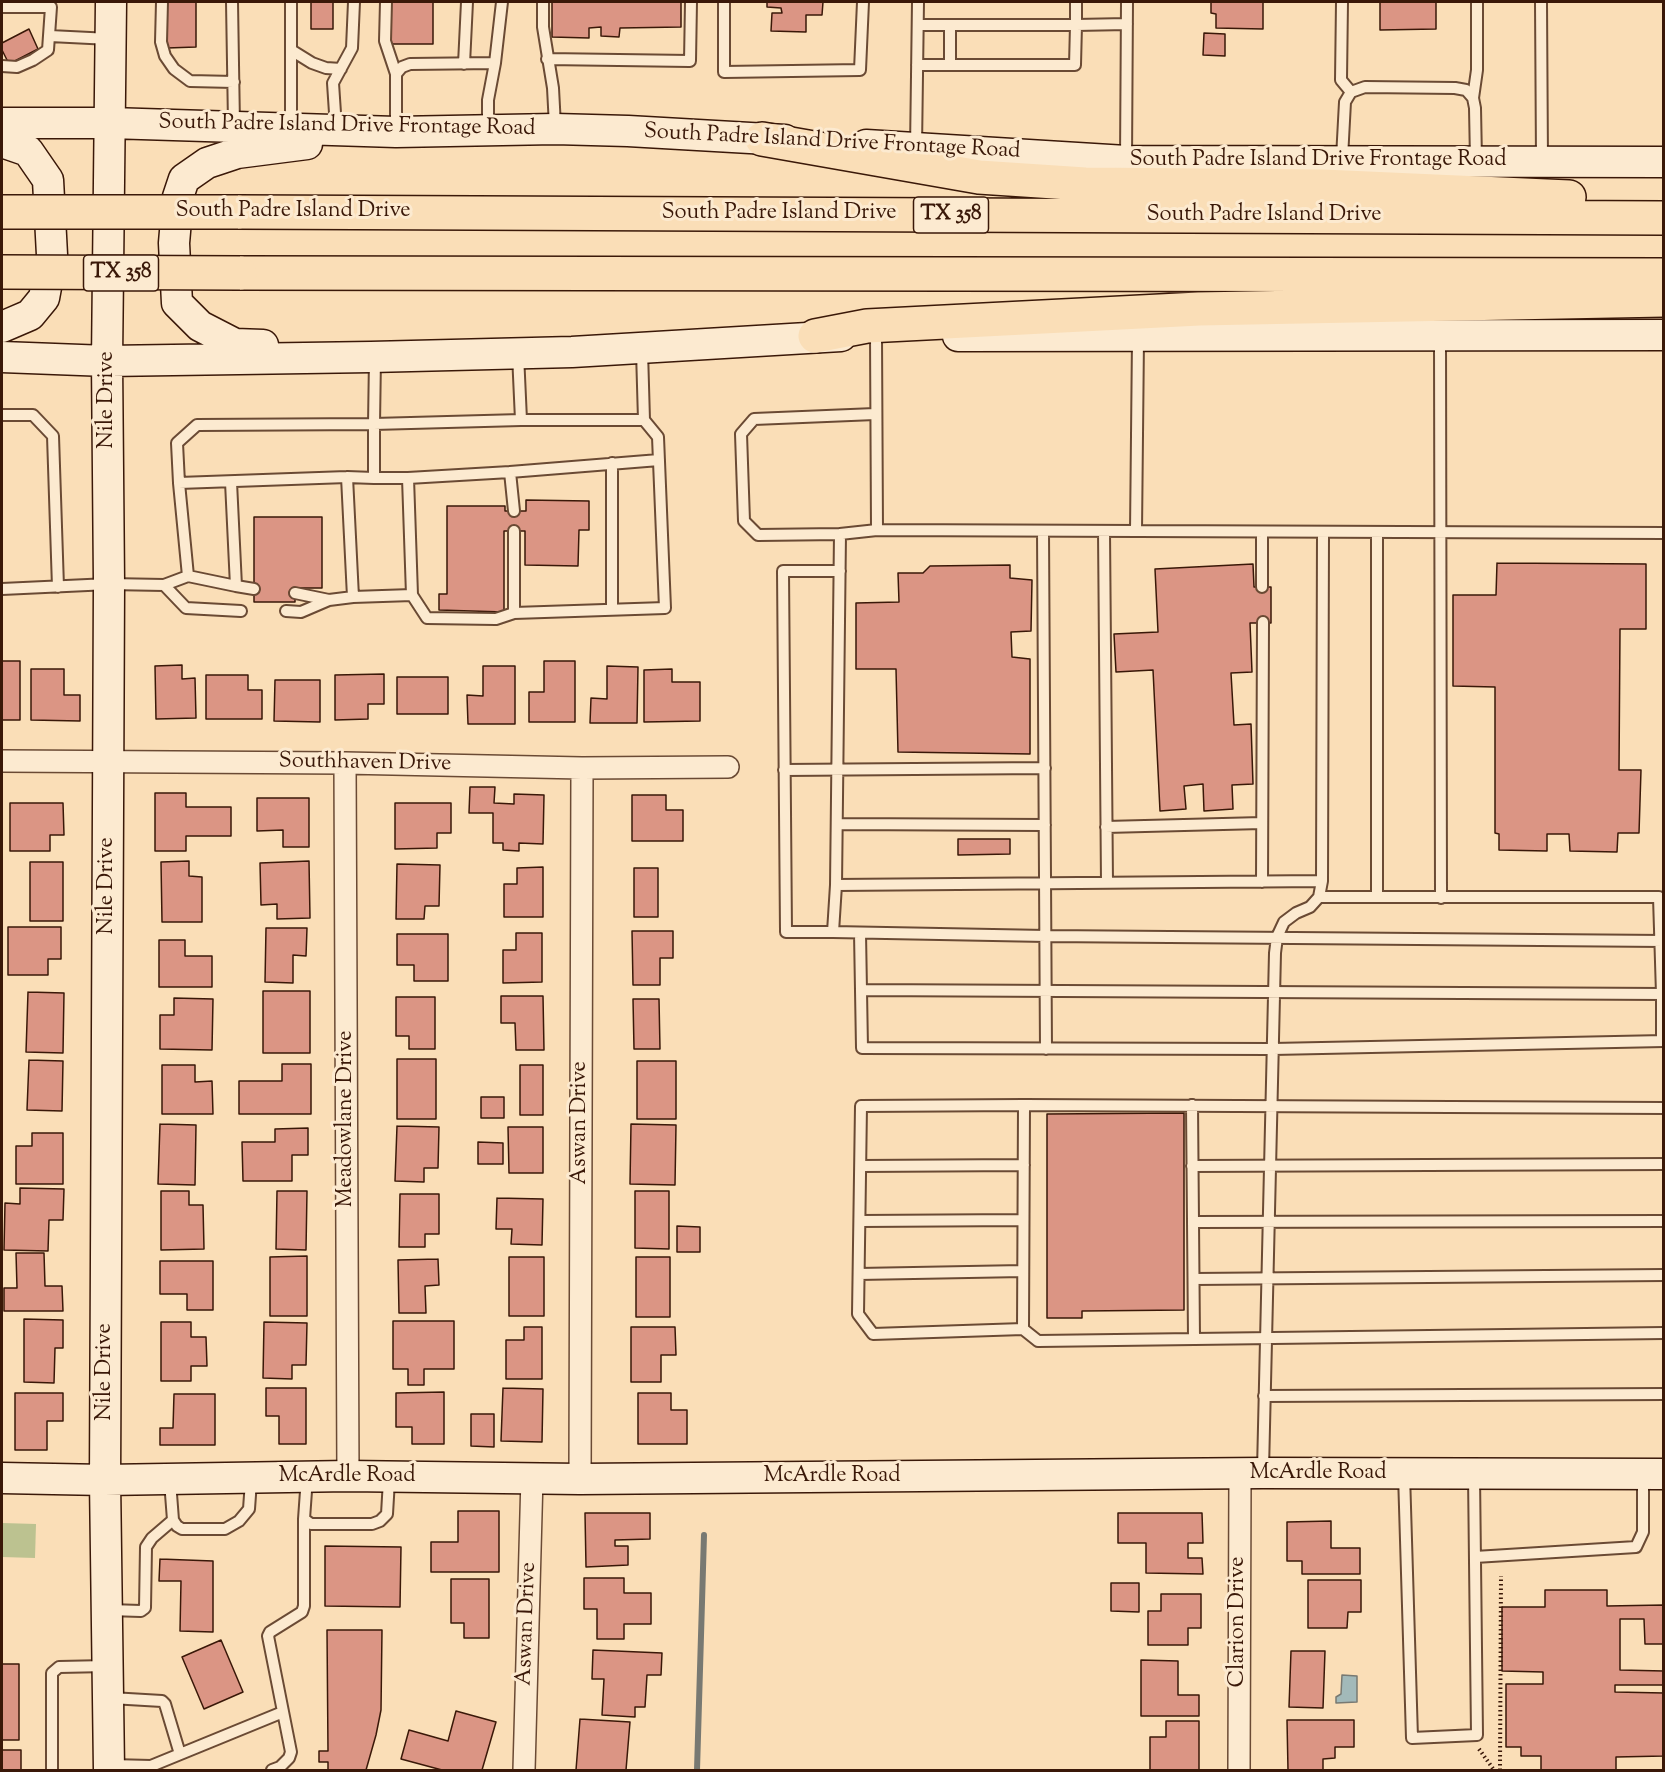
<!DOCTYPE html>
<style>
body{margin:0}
#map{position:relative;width:1665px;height:1772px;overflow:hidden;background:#fadeb7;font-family:"Sorts Mill Goudy",serif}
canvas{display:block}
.frame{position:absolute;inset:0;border:3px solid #3a1808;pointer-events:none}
</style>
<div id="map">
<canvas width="1665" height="1772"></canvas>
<div class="frame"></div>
</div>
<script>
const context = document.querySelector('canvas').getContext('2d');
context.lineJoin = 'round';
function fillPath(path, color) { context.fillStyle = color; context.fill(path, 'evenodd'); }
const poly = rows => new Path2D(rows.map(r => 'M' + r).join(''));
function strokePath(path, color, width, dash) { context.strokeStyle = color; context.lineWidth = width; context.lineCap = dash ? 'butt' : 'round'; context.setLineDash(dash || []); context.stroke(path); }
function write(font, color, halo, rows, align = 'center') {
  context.font = font + ' "Sorts Mill Goudy",serif'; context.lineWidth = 6; context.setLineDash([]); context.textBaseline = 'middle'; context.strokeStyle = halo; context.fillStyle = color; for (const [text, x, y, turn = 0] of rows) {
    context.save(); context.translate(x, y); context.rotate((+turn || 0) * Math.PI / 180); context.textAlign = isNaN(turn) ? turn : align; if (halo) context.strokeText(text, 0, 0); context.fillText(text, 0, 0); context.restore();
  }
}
fillPath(poly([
 [2,1523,36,1524,35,1558,2,1557]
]), '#bcc290');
const water = poly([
 [1342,1675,1357,1676,1357,1702,1336,1703,1336,1697,1341,1694,1342,1675]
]);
fillPath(water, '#a2b9b9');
strokePath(water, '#787972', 1.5);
strokePath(poly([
 [697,1770,704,1535]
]), '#787972', 6);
const building = poly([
 [167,2,196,2,196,47,167,48,167,2],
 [311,2,333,2,333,29,311,29,311,2],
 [391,2,433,2,433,44,391,44,391,2],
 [552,2,681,2,681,27,620,28,619,37,601,36,601,27,589,28,589,38,552,37,552,2],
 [767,2,823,2,822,15,806,15,806,32,771,31,772,13,782,13,781,8,767,7,767,2],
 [1211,2,1263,2,1263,29,1216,28,1216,14,1211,13,1211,2],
 [1380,2,1436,2,1436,29,1380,30,1380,2],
 [29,29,38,49,9,64,2,50,2,43,29,29],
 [1204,33,1225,34,1225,56,1203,55,1204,33],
 [526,500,589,501,589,530,579,530,578,566,525,565,525,531,504,531,504,612,439,610,439,594,447,594,447,506,505,506,505,511,526,511,526,500],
 [254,517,322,517,322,588,295,588,295,602,254,602,254,517],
 [1497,563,1646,564,1646,629,1620,629,1619,770,1641,770,1639,833,1618,833,1617,852,1570,851,1569,834,1547,834,1547,851,1499,850,1499,834,1495,833,1495,687,1453,686,1453,595,1496,595,1497,563],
 [1253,564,1254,587,1271,587,1271,623,1250,623,1252,672,1231,673,1234,725,1251,724,1253,784,1232,785,1233,809,1204,811,1203,784,1184,786,1186,809,1160,811,1153,670,1116,672,1114,634,1158,632,1155,569,1253,564],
 [1010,565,1010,578,1032,580,1031,631,1011,632,1012,657,1030,659,1030,754,898,752,896,669,856,669,856,603,899,602,898,573,923,573,930,566,1010,565],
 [2,661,20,661,20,720,2,720,2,661],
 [544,661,575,661,575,722,529,722,529,692,544,692,544,661],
 [182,665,182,679,195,678,196,718,156,719,155,666,182,665],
 [483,666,515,666,515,724,468,724,467,695,483,696,483,666],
 [607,666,638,667,637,723,590,723,591,698,607,699,607,666],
 [31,669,64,669,64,695,80,695,80,721,31,720,31,669],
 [672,669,672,682,700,682,700,721,644,722,644,670,672,669],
 [384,674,384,704,368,704,368,719,335,720,335,675,384,674],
 [206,675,248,675,248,690,262,690,262,719,206,719,206,675],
 [397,677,448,677,448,714,397,714,397,677],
 [275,680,320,680,320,722,274,721,275,680],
 [470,787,495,787,494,803,514,804,514,794,544,795,543,844,519,843,519,851,503,850,503,843,493,843,493,813,469,813,470,787],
 [155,793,186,793,186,807,231,807,231,836,186,836,186,851,155,851,155,793],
 [632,795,666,795,666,810,683,810,683,841,632,841,632,795],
 [257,798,309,798,309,847,283,847,283,830,257,831,257,798],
 [10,803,63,803,64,835,50,835,50,851,10,851,10,803],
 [395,803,451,803,451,833,437,833,437,848,395,849,395,803],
 [958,839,1010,839,1010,854,958,855,958,839],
 [189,861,189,876,202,877,202,922,162,922,161,862,189,861],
 [309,861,310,918,277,919,277,904,261,905,260,863,309,861],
 [30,862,63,862,63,921,30,921,30,862],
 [397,864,440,865,439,906,425,906,424,919,396,919,397,864],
 [543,867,543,917,504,917,504,884,517,884,517,868,543,867],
 [634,868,658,868,658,917,634,917,634,868],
 [8,927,61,927,61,959,48,959,48,975,8,975,8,927],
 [266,928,307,928,306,956,293,955,293,983,265,982,266,928],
 [632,931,673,931,673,958,660,958,660,985,633,985,632,931],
 [516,933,542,933,542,982,503,983,503,950,516,950,516,933],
 [397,934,448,934,448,981,414,981,414,965,397,965,397,934],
 [159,940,185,940,185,956,212,956,212,987,159,987,159,940],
 [263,991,310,991,310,1053,263,1053,263,991],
 [28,992,64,993,63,1053,26,1052,28,992],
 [501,996,543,996,544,1050,516,1050,515,1023,501,1023,501,996],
 [396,997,435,997,435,1049,409,1049,409,1036,396,1036,396,997],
 [174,998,213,999,212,1050,160,1049,160,1015,174,1015,174,998],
 [633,999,659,999,660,1049,634,1049,633,999],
 [397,1059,436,1059,436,1119,397,1119,397,1059],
 [29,1060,63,1061,62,1111,27,1110,29,1060],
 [637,1061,676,1061,676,1119,637,1119,637,1061],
 [282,1064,311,1064,311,1114,239,1114,239,1081,282,1081,282,1064],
 [162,1065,195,1065,195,1082,212,1081,213,1114,162,1114,162,1065],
 [520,1065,543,1065,543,1115,520,1115,520,1065],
 [481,1097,504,1097,504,1118,481,1118,481,1097],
 [1184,1113,1184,1310,1082,1311,1082,1318,1047,1318,1047,1114,1184,1113],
 [160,1124,196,1125,195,1185,158,1184,160,1124],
 [631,1124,676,1125,675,1185,630,1184,631,1124],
 [397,1126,439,1127,438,1168,424,1168,424,1182,395,1181,397,1126],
 [508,1127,543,1127,543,1173,509,1173,508,1127],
 [308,1128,308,1155,292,1155,292,1181,243,1181,242,1142,275,1142,275,1129,308,1128],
 [32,1133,63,1133,63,1184,16,1184,16,1146,32,1146,32,1133],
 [478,1142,503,1143,503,1164,478,1164,478,1142],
 [20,1188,64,1189,63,1220,49,1220,48,1251,4,1250,5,1203,20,1204,20,1188],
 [161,1191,189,1191,189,1205,203,1205,204,1249,161,1250,161,1191],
 [277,1191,307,1191,306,1250,276,1249,277,1191],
 [635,1191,669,1191,669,1249,635,1248,635,1191],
 [400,1194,439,1194,439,1234,425,1234,425,1247,399,1247,400,1194],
 [497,1198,543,1199,542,1245,511,1244,512,1229,496,1229,497,1198],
 [677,1226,700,1227,700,1252,677,1252,677,1226],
 [16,1253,44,1253,45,1286,62,1286,63,1311,4,1311,4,1288,17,1288,16,1253],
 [307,1256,307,1316,270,1316,270,1257,307,1256],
 [509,1257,544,1257,544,1316,509,1316,509,1257],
 [636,1257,670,1257,670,1317,636,1317,636,1257],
 [438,1259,439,1285,425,1286,426,1313,399,1313,398,1260,438,1259],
 [160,1261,213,1261,213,1310,187,1310,187,1294,160,1294,160,1261],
 [24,1319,63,1320,63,1348,55,1348,54,1383,24,1382,24,1319],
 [393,1321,454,1321,454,1369,424,1369,424,1385,408,1385,408,1369,393,1369,393,1321],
 [161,1322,191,1322,191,1337,206,1337,207,1366,191,1366,191,1381,161,1381,161,1322],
 [264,1322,307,1323,306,1365,292,1365,292,1379,263,1378,264,1322],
 [524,1327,542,1327,542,1379,506,1379,506,1340,524,1340,524,1327],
 [631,1327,675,1327,676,1355,661,1355,661,1382,631,1382,631,1327],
 [266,1388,306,1388,306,1444,279,1444,279,1416,266,1416,266,1388],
 [503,1388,543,1389,542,1442,501,1441,503,1388],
 [444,1392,444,1444,412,1444,412,1427,396,1427,396,1393,444,1392],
 [15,1393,63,1393,63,1421,47,1421,47,1450,15,1450,15,1393],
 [638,1393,671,1393,671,1410,687,1410,687,1444,638,1444,638,1393],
 [174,1394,215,1394,215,1445,160,1445,160,1428,173,1428,174,1394],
 [471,1414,494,1414,494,1447,471,1446,471,1414],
 [458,1511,499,1511,499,1572,431,1572,431,1542,458,1542,458,1511],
 [585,1513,650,1513,650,1539,615,1540,615,1546,628,1546,628,1565,586,1567,585,1513],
 [1118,1513,1202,1513,1203,1543,1188,1543,1188,1558,1202,1558,1203,1574,1146,1573,1146,1543,1118,1543,1118,1513],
 [1331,1521,1331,1548,1360,1548,1360,1574,1302,1574,1302,1561,1287,1561,1287,1522,1331,1521],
 [325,1546,401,1547,400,1607,325,1606,325,1546],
 [160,1559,213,1561,213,1632,180,1631,181,1581,159,1581,160,1559],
 [584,1578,624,1578,624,1593,651,1593,651,1624,624,1624,624,1639,597,1639,597,1609,584,1609,584,1578],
 [451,1579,489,1579,489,1638,464,1638,464,1623,451,1623,451,1579],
 [1308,1580,1361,1580,1361,1612,1348,1612,1347,1628,1308,1628,1308,1580],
 [1111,1583,1139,1583,1139,1612,1111,1611,1111,1583],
 [1545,1590,1607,1590,1607,1606,1664,1605,1664,1644,1645,1644,1644,1619,1620,1619,1620,1670,1664,1671,1664,1685,1615,1685,1615,1692,1664,1693,1664,1756,1616,1757,1616,1770,1541,1770,1541,1756,1521,1756,1521,1747,1506,1747,1506,1684,1543,1684,1543,1672,1502,1671,1502,1607,1545,1607,1545,1590],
 [1161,1594,1201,1594,1201,1628,1188,1628,1188,1645,1148,1645,1148,1611,1161,1611,1161,1594],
 [327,1630,382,1630,381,1710,376,1735,366,1770,328,1770,328,1762,319,1762,319,1751,328,1751,327,1630],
 [221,1640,243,1692,204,1709,182,1657,221,1640],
 [593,1650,662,1653,661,1675,647,1675,645,1707,635,1707,635,1717,602,1715,604,1679,592,1679,593,1650],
 [1291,1651,1325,1651,1323,1708,1289,1707,1291,1651],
 [1141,1660,1178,1661,1178,1695,1199,1695,1199,1716,1141,1716,1141,1660],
 [2,1664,19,1664,19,1740,2,1740,2,1664],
 [456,1711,496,1722,482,1770,442,1770,401,1759,409,1730,448,1741,456,1711],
 [580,1719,630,1722,626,1770,576,1770,580,1719],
 [1287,1720,1354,1720,1354,1747,1335,1747,1335,1758,1323,1759,1323,1770,1288,1770,1287,1720],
 [1166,1721,1199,1721,1199,1770,1150,1770,1150,1737,1166,1737,1166,1721],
 [2,1750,21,1750,21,1770,2,1770,2,1750]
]);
fillPath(building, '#db9584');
strokePath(building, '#3a1808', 1.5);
const lane = poly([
 [162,2,161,42,165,56,174,69,190,81,234,82],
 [232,2,234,124],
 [386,2,385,41,396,74,396,129],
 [543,2,543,27,553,88,555,126],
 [724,2,724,72,860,70,863,2],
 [1076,2,1076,25,1075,65,950,65,950,25,1076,25,1127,24],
 [1342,2,1341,80,1351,92],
 [1541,2,1542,160],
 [2,7,51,7,48,50,33,60,17,67,2,66],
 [918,25,950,25],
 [50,36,110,39],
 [291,50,312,63,326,68,341,69],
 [547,59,690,61,691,2],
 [464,64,467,2],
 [917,65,950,65],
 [396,74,402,67,410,64,495,63],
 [1473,98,1477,70,1477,2],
 [291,127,291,2],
 [488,127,488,100,495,63,502,2],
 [336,128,333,83,352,48,354,2],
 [916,148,918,2],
 [1342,158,1345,102,1351,92,1365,87,1455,88,1466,90,1473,98,1475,108,1476,160],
 [1126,160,1127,2],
 [876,336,877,530,1664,533],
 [1440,338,1441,898],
 [518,354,521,420,644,420,642,351],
 [375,358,374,424,521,420],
 [875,414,754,419,741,434,744,521,758,535,840,534,836,885,833,932,1046,936,1664,941],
 [2,415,33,415,53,436,58,587],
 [612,463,612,609],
 [347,477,353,597,412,595,427,618,496,619,514,613],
 [374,478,374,424,197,425,177,443,179,483,347,477,374,478,408,478,510,472],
 [408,478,412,595],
 [179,483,188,576,236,586,231,482],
 [514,511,510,472,659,460],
 [514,531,514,613,665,608,658,437,644,420],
 [1043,531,1046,1049],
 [1104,531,1107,883],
 [1136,531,1138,339],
 [1262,532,1262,587],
 [1377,532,1377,897],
 [840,534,877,530],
 [164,585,188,576],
 [236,586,254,589],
 [2,589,109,584,164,585,186,608,241,611],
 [329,600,353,597],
 [286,611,301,612,329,600,295,593],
 [784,770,1045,768],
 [837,824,1045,825],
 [1106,827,1262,823],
 [1262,882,1263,622],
 [836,885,1322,881],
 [1319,897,1659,897,1662,994,1662,1041],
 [833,932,786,932,783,571,840,571],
 [860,933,862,1048,1273,1049,1664,1041],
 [861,990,1664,994],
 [1192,1105,1194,1338],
 [1664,1108,1024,1105,1023,1329,1038,1341,1664,1333],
 [861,1166,1024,1165],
 [1192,1166,1664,1164],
 [860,1221,1023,1220],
 [1193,1222,1664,1221],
 [859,1274,1023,1271],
 [1194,1279,1664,1275],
 [1023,1329,873,1334,858,1314,861,1106,1024,1105],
 [1264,1396,1664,1394],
 [1263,1470,1275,953,1277,937,1284,922,1296,913,1310,907,1319,897,1322,881,1323,532],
 [1404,1474,1412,1738,1477,1735,1474,1475],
 [307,1477,304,1519,311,1524,372,1524,380,1521,387,1514,389,1480],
 [170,1481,173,1520,177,1526,182,1529,225,1529,239,1521,249,1509,251,1481],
 [1475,1557,1636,1547,1643,1532,1643,1476],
 [109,1610,141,1611,145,1608,146,1547,152,1538,173,1520],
 [111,1698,162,1701,165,1704,180,1754],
 [111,1765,151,1766,283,1712],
 [52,1770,52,1673,59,1667,107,1666],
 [272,1770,280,1767,289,1758,291,1752,268,1636,270,1632,302,1612,304,1606,304,1519]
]);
const street = poly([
 [2,761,345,763,582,768,728,767],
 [345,763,348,1476],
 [580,1479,582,768],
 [524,1770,532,1477],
 [1239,1770,1240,1474]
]);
const secondary = poly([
 [2,123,110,123,396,132,555,129,628,131,785,140],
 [2,142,28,151,48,180,52,255,44,298,30,315,2,327],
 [866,145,1126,161,1664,162],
 [958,336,1664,335],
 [263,345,235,344,200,326,177,303,174,243,178,197,184,179,207,163,237,153,307,144],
 [2,357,107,361,371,357,572,352,841,336],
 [2,1478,105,1480,348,1476,580,1479,1263,1473,1664,1474],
 [109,1770,105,1480,109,584,107,361,111,2]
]);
const highway = poly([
 [762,139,979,177,1085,184,1323,186,1569,197],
 [238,212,1664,218],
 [240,273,1664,275],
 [815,336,867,326,1199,309,1664,300]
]);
strokePath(lane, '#6a4a34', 14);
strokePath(street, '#6a4a34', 24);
strokePath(secondary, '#3a1808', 33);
strokePath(highway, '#3a1808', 36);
strokePath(poly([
 [1479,1749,1494,1770],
 [1500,1770,1501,1576]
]), '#3a1808', 4, [1.5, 3]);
strokePath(lane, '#fcead0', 10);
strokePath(street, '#fcead0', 21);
strokePath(secondary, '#fcead0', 30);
strokePath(highway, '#fadeb7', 33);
const highwayBridge = poly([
 [2,212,238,212],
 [2,272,240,273]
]);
strokePath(highwayBridge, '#3a1808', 36, []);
strokePath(highwayBridge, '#fadeb7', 33);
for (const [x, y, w] of [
 [951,215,75],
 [121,273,75]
]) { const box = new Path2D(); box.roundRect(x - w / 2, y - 18, w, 36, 4.5); context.fillStyle = '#fcead0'; context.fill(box); strokePath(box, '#3a1808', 1.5); }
write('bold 21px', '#3a1808', null, [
 ["TX 358",951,215],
 ["TX 358",121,273]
]);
write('22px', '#3a1808', '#fcead0', [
 ["South Padre Island Drive Frontage Road",347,127,1],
 ["South Padre Island Drive Frontage Road",832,143,3],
 ["South Padre Island Drive Frontage Road",1318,161],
 ["South Padre Island Drive",293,212],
 ["South Padre Island Drive",779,214],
 ["South Padre Island Drive",1264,216],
 ["Nile Drive",108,400,-90],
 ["Southhaven Drive",365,764,1],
 ["Nile Drive",108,886,-90],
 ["Meadowlane Drive",347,1119,-90],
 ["Aswan Drive",581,1123,-90],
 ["Nile Drive",106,1372,-90],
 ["McArdle Road",1318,1474],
 ["McArdle Road",347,1477],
 ["McArdle Road",832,1477],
 ["Clarion Drive",1239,1622,-90],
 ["Aswan Drive",528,1624,-88]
]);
</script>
